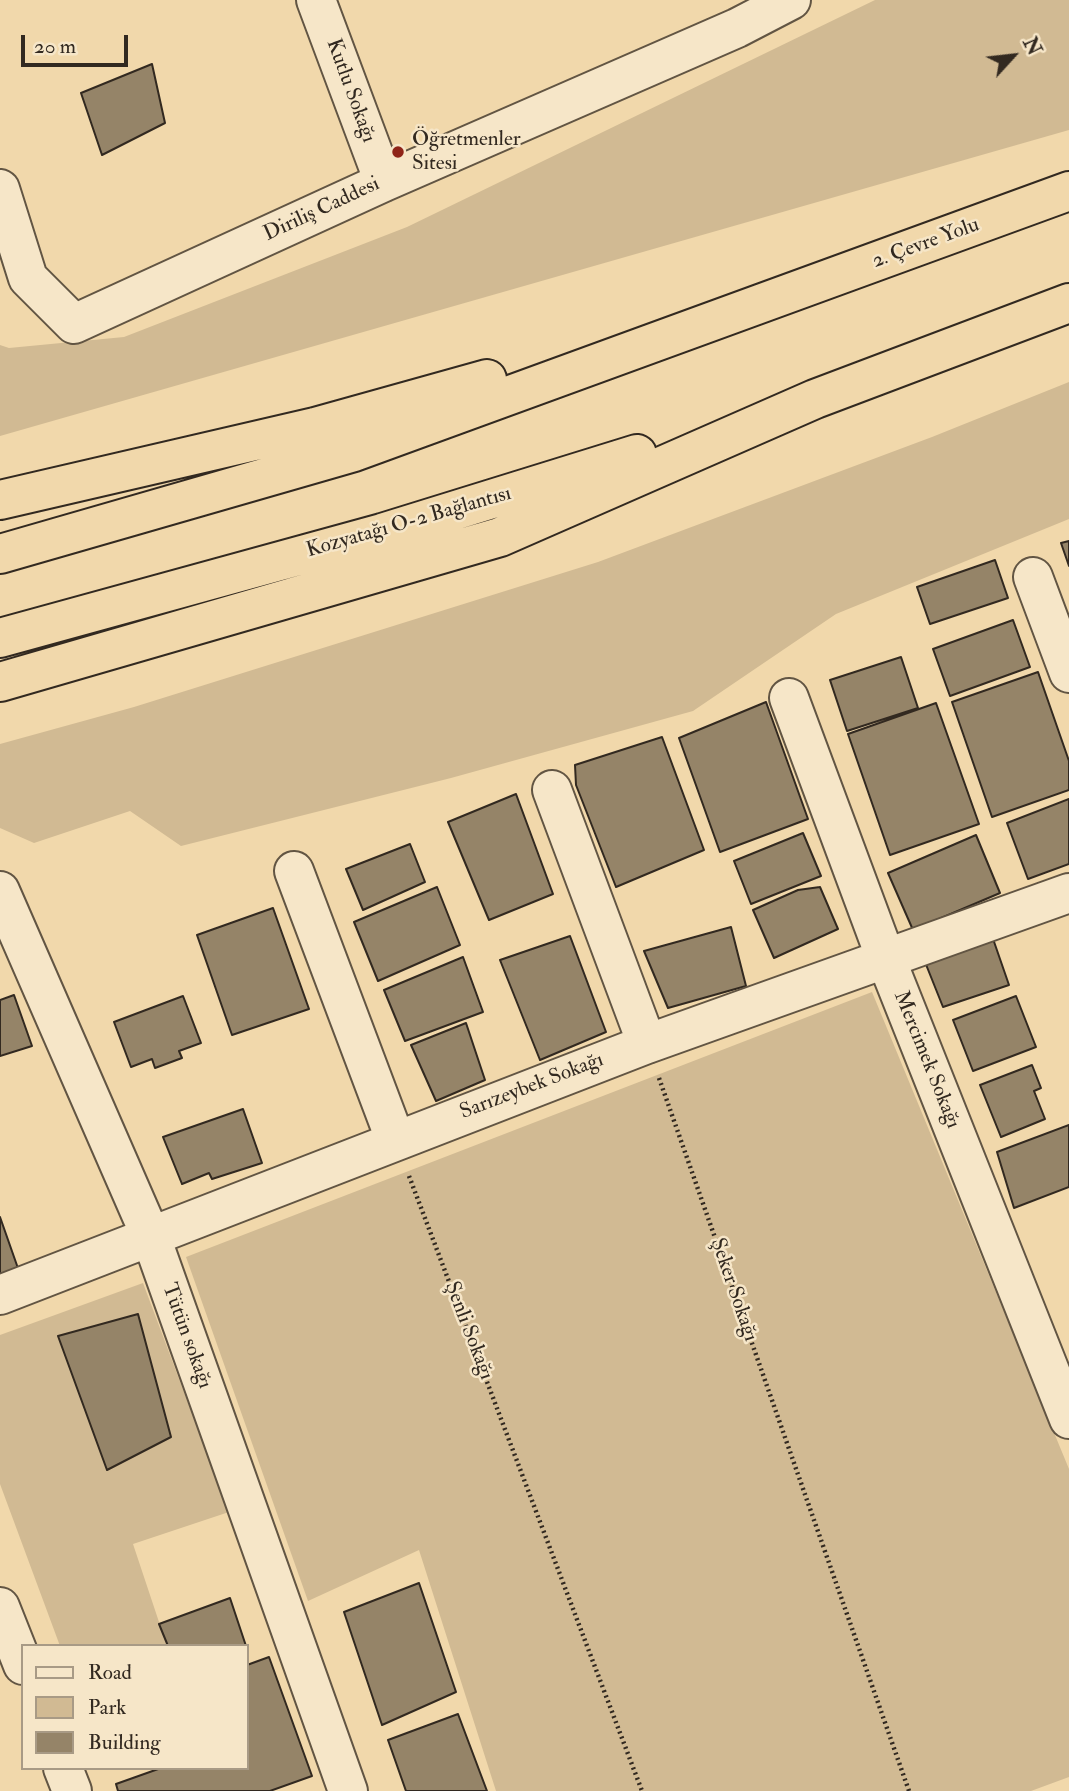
<!DOCTYPE html>
<meta charset="utf-8">
<style>
body{margin:0}
#map{position:relative;width:1069px;height:1791px;overflow:hidden;background:#f1d8ab;font-family:"IM FELL Double Pica",serif}
canvas{display:block}
.legend{position:absolute;left:21px;top:1644px;width:228px;height:126px;box-sizing:border-box;background:#f6e6c8;border:2px solid #a89a85;margin:0;padding:9px 12px;list-style:none;font-size:21px;color:#322920}
.legend li{display:flex;align-items:center;gap:14px;height:35px}
.legend b{width:35px;border:2px solid #a89a85}
.north{position:absolute;left:978px;top:21px;width:70px;height:70px;-webkit-text-stroke:5px #f6e6c8;paint-order:stroke;rotate:63deg;font-size:19px;font-weight:700;line-height:28px;text-align:center;color:#322920}
.north::after{content:'';display:block;margin:auto;width:24px;height:32px;background:#322920;clip-path:polygon(50% 0,100% 100%,50% 72%,0 100%)}
.scale{position:absolute;left:21px;top:35px;width:107px;height:32px;box-sizing:border-box;border:4px solid #322920;border-top:0;padding-left:9px;font-size:21px;line-height:24px;white-space:nowrap;color:#322920;-webkit-text-stroke:5px #f6e6c8;paint-order:stroke}
</style>
<div id="map">
<canvas width="1069" height="1791"></canvas>
<ul class="legend">
<li><b style="height:9px;background:#f6e6c8"></b>Road</li>
<li><b style="height:19px;background:#d1ba93"></b>Park</li>
<li><b style="height:19px;background:#958468"></b>Building</li>
</ul>
<div class="north">N</div>
<div class="scale">20 m</div>
</div>
<script>
const context = document.querySelector('canvas').getContext('2d');
context.lineJoin = 'round';
function fillPath(path, color) { context.fillStyle = color; context.fill(path, 'evenodd'); }
const poly = rows => new Path2D(rows.map(r => 'M' + r).join(''));
function strokePath(path, color, width, dash) { context.strokeStyle = color; context.lineWidth = width; context.lineCap = dash ? 'butt' : 'round'; context.setLineDash(dash || []); context.stroke(path); }
function write(font, color, halo, rows, align = 'center') {
  context.font = font + ' "IM FELL Double Pica",serif'; context.lineWidth = 5; context.setLineDash([]); context.textBaseline = 'middle'; context.strokeStyle = halo; context.fillStyle = color; for (const [text, x, y, turn = 0] of rows) {
    context.save(); context.translate(x, y); context.rotate((+turn || 0) * Math.PI / 180); context.textAlign = isNaN(turn) ? turn : align; if (halo) context.strokeText(text, 0, 0); context.fillText(text, 0, 0); context.restore();
  }
}
fillPath(poly([
 [875,0,1069,0,1069,130,0,436,0,345,9,348,124,337,407,227],
 [1069,382,1069,519,836,614,693,711,451,778,181,846,130,811,34,843,0,828,0,744,134,707,598,562,932,437],
 [872,992,1069,1469,1069,1777,1031,1791,496,1791,419,1550,308,1601,186,1257],
 [143,1283,229,1512,133,1544,167,1646,60,1646,0,1484,0,1335]
]), '#d1ba93');
const building = poly([
 [152,64,165,123,102,155,81,93,152,64],
 [1069,541,1069,566,1061,543,1069,541],
 [995,560,1008,598,930,624,917,587,995,560],
 [1013,620,1030,667,950,696,933,649,1013,620],
 [901,657,918,708,847,731,830,680,901,657],
 [1038,672,1069,761,1069,790,992,817,952,702,1038,672],
 [766,702,808,819,720,852,679,738,766,702],
 [936,703,979,824,890,855,848,734,936,703],
 [662,737,704,850,616,887,576,785,575,765,662,737],
 [516,794,553,894,489,920,448,822,516,794],
 [1069,799,1069,864,1028,879,1007,823,1069,799],
 [803,833,821,876,751,904,734,861,803,833],
 [976,835,1000,893,913,930,888,873,976,835],
 [410,844,425,882,363,910,346,869,410,844],
 [437,887,460,945,378,981,354,922,437,887],
 [820,887,838,929,774,958,753,910,798,890,820,887],
 [273,908,309,1009,232,1035,197,935,273,908],
 [731,927,746,986,668,1008,644,951,731,927],
 [991,933,1009,985,943,1007,923,957,991,933],
 [570,936,606,1032,540,1060,500,960,570,936],
 [463,957,483,1012,405,1041,384,990,463,957],
 [14,995,32,1046,0,1056,0,1000,14,995],
 [183,996,201,1043,179,1051,182,1058,155,1068,152,1059,131,1067,114,1022,183,996],
 [1016,996,1036,1047,973,1071,953,1020,1016,996],
 [466,1023,485,1080,436,1101,411,1045,466,1023],
 [1032,1065,1041,1088,1034,1091,1045,1119,1001,1137,980,1085,1032,1065],
 [243,1109,262,1163,212,1179,209,1173,182,1184,163,1137,243,1109],
 [1069,1125,1069,1187,1014,1208,997,1152,1069,1125],
 [0,1217,20,1274,0,1281,0,1217],
 [138,1314,171,1437,107,1470,58,1336,138,1314],
 [419,1583,456,1692,382,1725,344,1612,419,1583],
 [230,1598,246,1646,168,1646,159,1624,230,1598],
 [269,1657,312,1776,270,1791,118,1791,116,1784,161,1768,247,1768,247,1665,269,1657],
 [458,1714,487,1791,406,1791,388,1740,458,1714]
]);
fillPath(building, '#958468');
strokePath(building, '#322920', 2);
const minor = poly([
 [316,0,384,182],
 [0,189,28,278,74,324,384,182,737,28,791,0],
 [1033,577,1069,673],
 [789,698,886,959,1069,1419],
 [552,790,647,1044],
 [294,871,395,1139],
 [0,891,151,1237,348,1791],
 [0,1295,647,1044,1069,893],
 [0,1607,23,1665],
 [63,1768,72,1791]
]);
const highway = poly([
 [0,500,315,427,487,379],
 [0,554,354,452,1069,191],
 [0,638,382,533,637,454],
 [0,682,500,537,815,399,1069,303]
]);
strokePath(minor, '#625543', 42);
strokePath(highway, '#322920', 42);
strokePath(poly([
 [659,1078,909,1791],
 [409,1176,642,1791]
]), '#322920', 4.5, [2, 3.5]);
strokePath(minor, '#f6e6c8', 38);
strokePath(highway, '#f1d8ab', 38);
for (const [x, y, r, color] of [
 [398,152,7,"#8f2418"]
]) { const dot = new Path2D(); dot.arc(x, y, r, 0, 2 * Math.PI); context.fillStyle = color; context.fill(dot); strokePath(dot, '#f6e6c8', 2.5); }
write('21px', '#322920', '#f6e6c8', [
 ["Kutlu Sokağı",350,91,70],
 ["Diriliş Caddesi",322,210,-25],
 ["2. Çevre Yolu",926,244,-20],
 ["Kozyatağı O-2 Bağlantısı",409,523,-16],
 ["Mercimek Sokağı",926,1060,68],
 ["Sarızeybek Sokağı",532,1087,-21],
 ["Şeker Sokağı",733,1290,71],
 ["Şenli Sokağı",468,1331,69],
 ["Tütün sokağı",186,1336,70]
]);
write('21px', '#322920', '#f6e6c8', [
 ["Öğretmenler",412,140],
 ["Sitesi",412,164]
], 'left');
</script>
